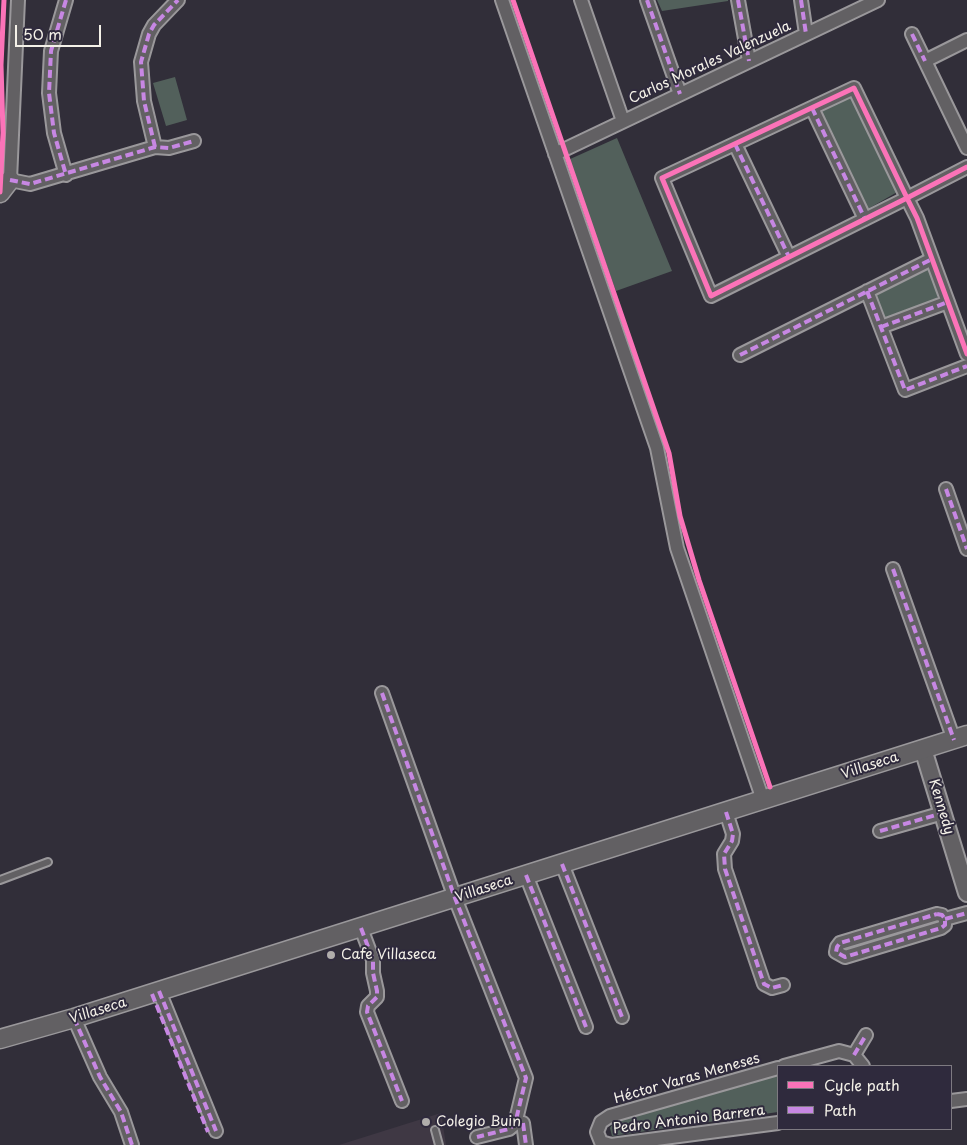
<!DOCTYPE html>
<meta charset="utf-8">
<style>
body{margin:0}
#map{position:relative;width:967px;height:1145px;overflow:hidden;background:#312e39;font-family:"Playpen Sans",sans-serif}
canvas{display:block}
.legend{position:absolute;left:777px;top:1065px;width:175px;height:65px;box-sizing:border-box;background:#2f2a3d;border:1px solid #7e7a81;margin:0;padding:6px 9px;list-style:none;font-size:15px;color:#f4f1e8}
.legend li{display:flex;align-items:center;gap:10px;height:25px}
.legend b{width:25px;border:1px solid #7e7a81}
.scale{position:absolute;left:15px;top:25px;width:86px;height:22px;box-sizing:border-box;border:2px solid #f4f1e8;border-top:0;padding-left:6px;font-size:15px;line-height:18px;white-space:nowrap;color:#f4f1e8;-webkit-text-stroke:4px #2f2a3d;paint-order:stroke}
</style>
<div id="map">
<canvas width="967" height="1145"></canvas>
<ul class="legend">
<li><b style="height:6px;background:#fb73b8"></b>Cycle path</li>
<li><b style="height:6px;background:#c787e3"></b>Path</li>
</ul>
<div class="scale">50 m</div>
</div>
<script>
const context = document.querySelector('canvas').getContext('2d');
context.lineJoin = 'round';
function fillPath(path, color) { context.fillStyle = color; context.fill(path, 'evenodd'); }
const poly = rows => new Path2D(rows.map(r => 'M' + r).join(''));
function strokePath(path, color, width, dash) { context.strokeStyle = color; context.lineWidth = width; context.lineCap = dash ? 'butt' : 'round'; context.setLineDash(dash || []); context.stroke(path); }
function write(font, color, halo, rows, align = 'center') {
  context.font = font + ' "Playpen Sans",sans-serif'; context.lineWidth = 4; context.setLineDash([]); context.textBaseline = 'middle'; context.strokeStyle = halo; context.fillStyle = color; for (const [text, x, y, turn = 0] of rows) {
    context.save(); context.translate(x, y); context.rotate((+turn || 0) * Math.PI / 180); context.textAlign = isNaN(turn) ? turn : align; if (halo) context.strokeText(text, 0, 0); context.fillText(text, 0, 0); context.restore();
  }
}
fillPath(poly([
 [441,1113,446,1145,339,1145]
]), '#3f3844');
fillPath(poly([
 [657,0,728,0,728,1,662,11],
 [175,77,187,120,166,126,153,83],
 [852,94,899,191,866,210,817,112],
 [617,138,672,271,616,291,568,160],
 [923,269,930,270,939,294,935,301,887,321,883,319,874,296,876,292],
 [778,1073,778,1112,612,1136,610,1128,616,1119]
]), '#52605b');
const service = poly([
 [0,880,48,862],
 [435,1130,439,1145]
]);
const minor = poly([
 [18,0,10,180,30,184,155,147,169,148,194,141],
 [66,0,51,51,49,93,54,133,66,175],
 [502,0,657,448,677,548,763,800],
 [581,0,623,121],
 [647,0,680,94],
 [738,0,749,61],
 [801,0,806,34],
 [912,34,967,148],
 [925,61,967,40],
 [812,108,865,219],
 [735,144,789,257],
 [155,147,144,101,141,62,149,34,154,25,178,0],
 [555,154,878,0],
 [967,167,907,198,711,296,662,178,854,88,907,198,917,218,967,354],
 [867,291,905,390,967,366],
 [881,327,948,302],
 [740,355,932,259],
 [946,489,967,549],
 [893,569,954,740],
 [382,693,455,898,526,1078,515,1124,509,1129,477,1137],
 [726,812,733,834,732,841,724,854,725,869,764,984,772,988,783,985],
 [880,831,943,813],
 [562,864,622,1017],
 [526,875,586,1027],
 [937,914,942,915,945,919,945,925,941,928,845,957,836,952,837,947,840,943,937,914],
 [945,919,967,913],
 [361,928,373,960,373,973,377,991,377,997,368,1006,367,1012,402,1101],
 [159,991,216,1131],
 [74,1018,100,1077,121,1112,132,1145],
 [854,1055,866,1035],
 [784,1066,839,1051,854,1055,863,1066],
 [778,1068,610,1116,601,1122,597,1132,601,1142,611,1145,778,1123],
 [951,1101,967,1099],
 [523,1123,526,1145]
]);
const tertiary = poly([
 [923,749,967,893]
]);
const secondary = poly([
 [0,193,10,180],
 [0,1039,74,1018,967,735]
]);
strokePath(service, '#9a989b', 10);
strokePath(minor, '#9a989b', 16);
strokePath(tertiary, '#9a989b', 20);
strokePath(secondary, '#9a989b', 21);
strokePath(service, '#626063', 6);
strokePath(minor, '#626063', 12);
strokePath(tertiary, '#626063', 16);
strokePath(secondary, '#626063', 18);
strokePath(poly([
 [66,0,51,51,49,93,54,133,66,175],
 [647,0,680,94],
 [738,0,749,61],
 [801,0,806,34],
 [912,34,925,61],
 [812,108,865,219],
 [735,144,789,257],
 [155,147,144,101,141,62,149,34,154,25,178,0],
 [10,180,30,184,155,147,169,148,194,141],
 [867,291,905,390,967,366],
 [881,327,948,302],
 [740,355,932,259],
 [946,489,967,549],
 [893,569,954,740],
 [382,693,455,898,526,1078,515,1124,509,1129,477,1137],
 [726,812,733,834,732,841,724,854,725,869,764,984,772,988,783,985],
 [880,831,943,813],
 [562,864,622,1017],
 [526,875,586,1027],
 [937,914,942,915,945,919,945,925,941,928,845,957,836,952,837,947,840,943,937,914],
 [945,919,967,913],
 [361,928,373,960,373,973,377,991,377,997,368,1006,367,1012,402,1101],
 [159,991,216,1131],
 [152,994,208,1132],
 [74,1018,100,1077,121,1112,132,1145],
 [854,1055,866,1035],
 [523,1123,526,1145]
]), '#c787e3', 4, [8, 4]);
strokePath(poly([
 [513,0,669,453,680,516,699,580,770,787],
 [967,167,907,198,711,296,662,178,854,88,907,198,917,218,967,354],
 [0,192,3,133,1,65,4,0]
]), '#fb73b8', 5);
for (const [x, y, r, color] of [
 [331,955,5,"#b0adab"],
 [426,1122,5,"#b0adab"]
]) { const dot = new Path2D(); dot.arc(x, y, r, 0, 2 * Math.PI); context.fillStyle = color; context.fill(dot); strokePath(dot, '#2f2a3d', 2); }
write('14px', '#f4f1e8', '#2f2a3d', [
 ["Carlos Morales Valenzuela",710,63,-25],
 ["Villaseca",870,766,-18],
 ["Kennedy",941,807,73],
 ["Villaseca",484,889,-18],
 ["Villaseca",98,1011,-17],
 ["Héctor Varas Meneses",687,1079,-16],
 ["Pedro Antonio Barrera",689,1120,-7]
]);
write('14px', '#f4f1e8', '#2f2a3d', [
 ["Cafe Villaseca",341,955],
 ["Colegio Buin",436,1122]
], 'left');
</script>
